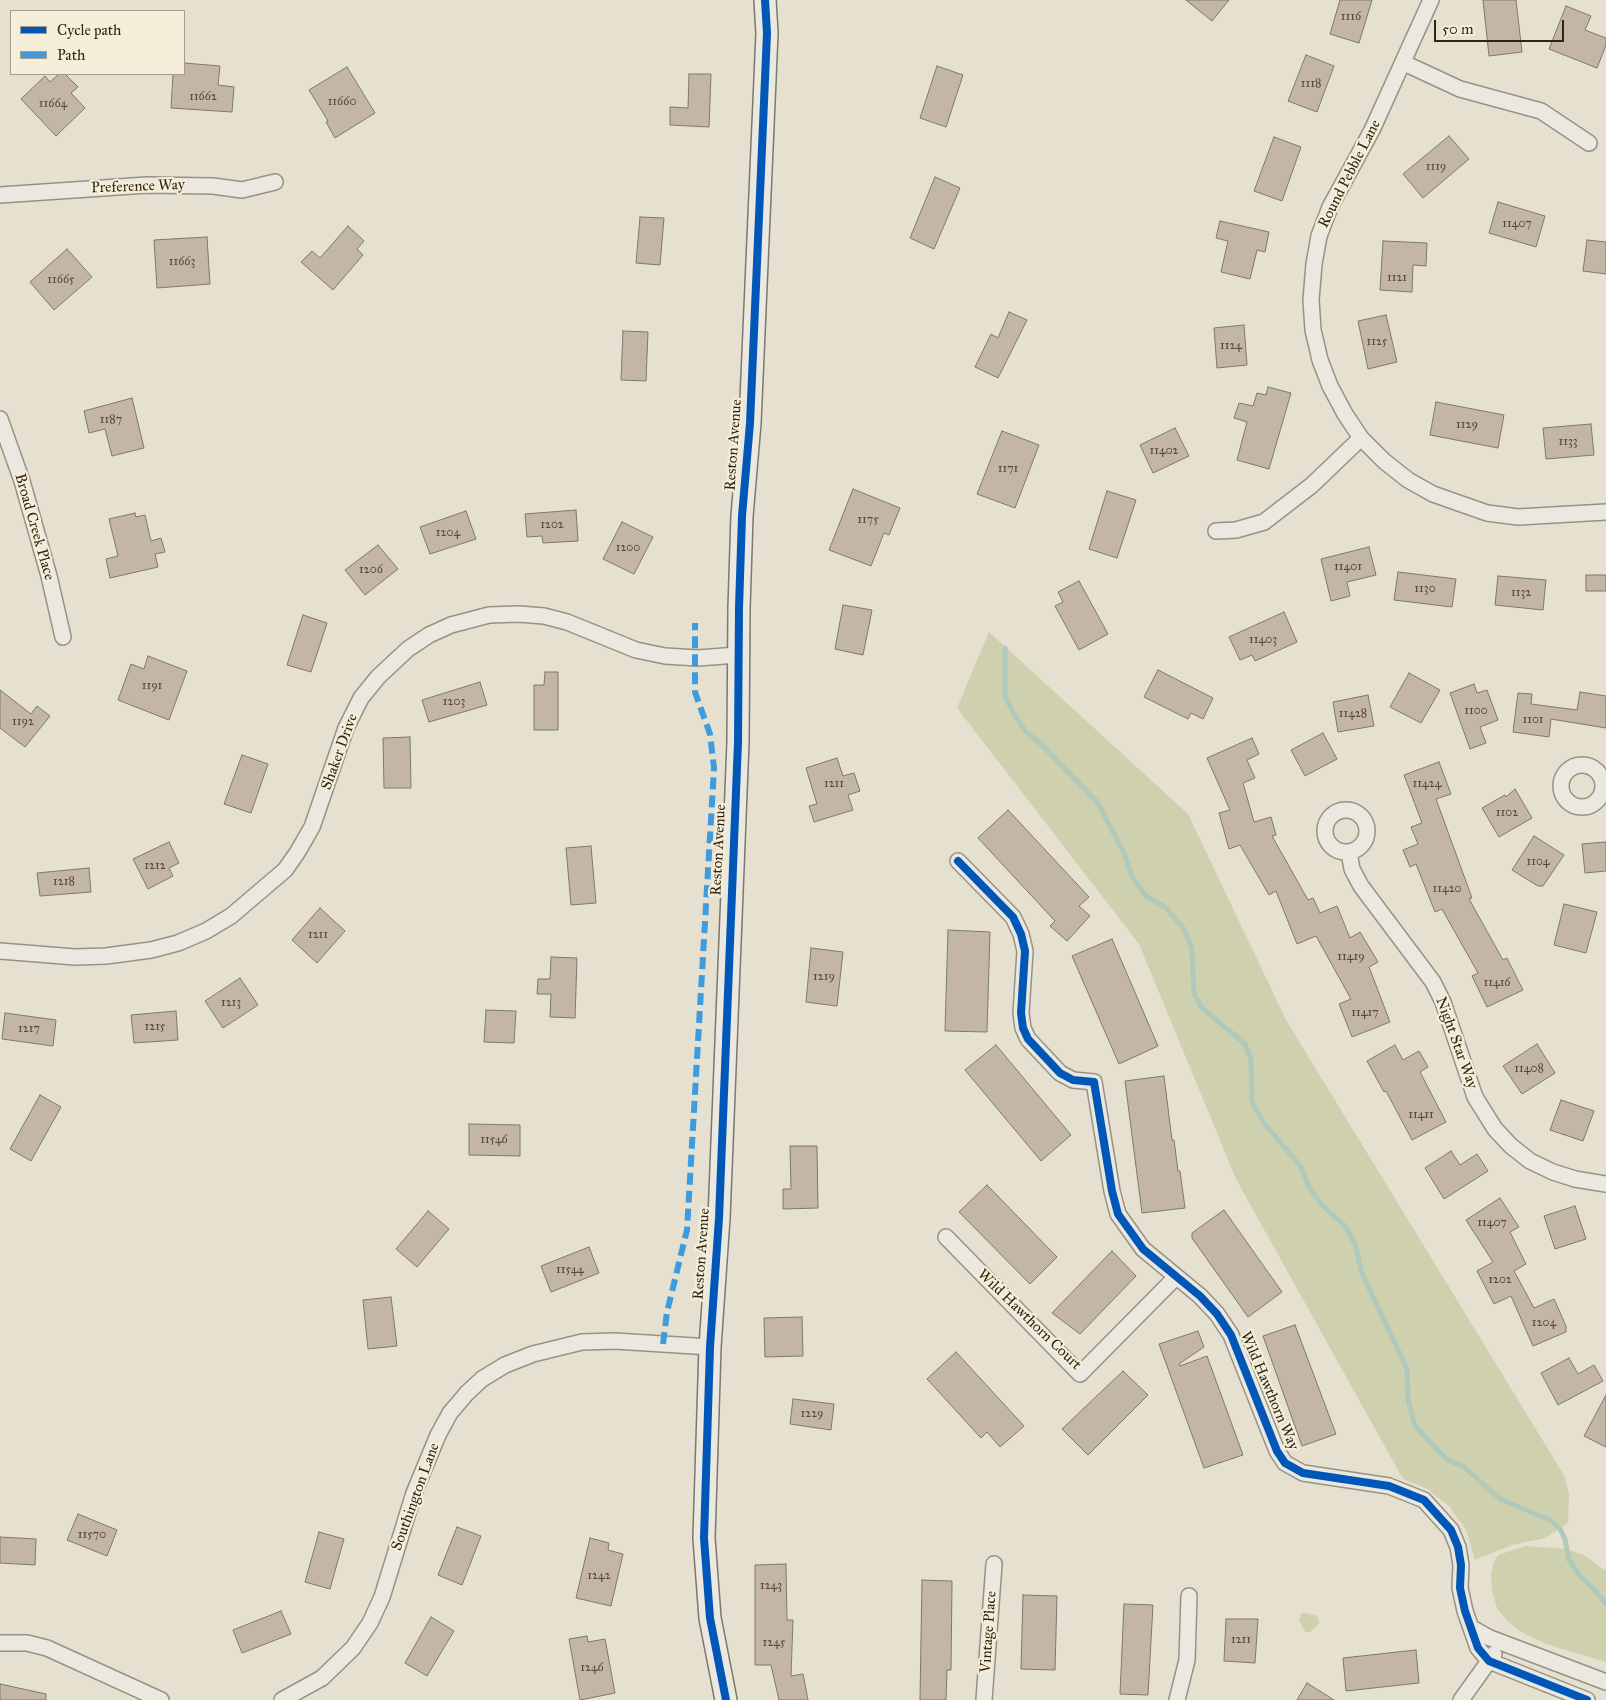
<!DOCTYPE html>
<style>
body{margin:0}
#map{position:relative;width:1606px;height:1700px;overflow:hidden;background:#e5e0cf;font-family:"IM FELL Great Primer",serif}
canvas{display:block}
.legend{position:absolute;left:10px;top:10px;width:175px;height:65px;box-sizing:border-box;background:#f5eed9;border:1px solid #a79d8a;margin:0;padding:6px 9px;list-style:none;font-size:15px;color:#322414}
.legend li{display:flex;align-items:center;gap:10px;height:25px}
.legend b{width:25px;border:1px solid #a79d8a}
.scale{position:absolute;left:1434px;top:20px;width:130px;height:22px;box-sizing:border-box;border:2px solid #322414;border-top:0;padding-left:6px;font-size:15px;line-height:18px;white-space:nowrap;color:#322414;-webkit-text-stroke:4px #f5eed9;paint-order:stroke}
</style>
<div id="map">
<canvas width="1606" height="1700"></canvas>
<ul class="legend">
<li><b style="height:6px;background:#0057b8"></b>Cycle path</li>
<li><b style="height:6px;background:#3e9cde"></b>Path</li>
</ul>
<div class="scale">50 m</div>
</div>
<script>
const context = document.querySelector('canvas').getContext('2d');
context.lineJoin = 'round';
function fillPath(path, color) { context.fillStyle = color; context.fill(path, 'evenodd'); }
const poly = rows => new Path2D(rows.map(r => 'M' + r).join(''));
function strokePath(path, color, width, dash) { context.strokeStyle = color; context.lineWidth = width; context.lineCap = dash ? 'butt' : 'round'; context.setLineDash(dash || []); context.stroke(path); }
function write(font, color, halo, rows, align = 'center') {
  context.font = font + ' "IM FELL Great Primer",serif'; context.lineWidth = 4.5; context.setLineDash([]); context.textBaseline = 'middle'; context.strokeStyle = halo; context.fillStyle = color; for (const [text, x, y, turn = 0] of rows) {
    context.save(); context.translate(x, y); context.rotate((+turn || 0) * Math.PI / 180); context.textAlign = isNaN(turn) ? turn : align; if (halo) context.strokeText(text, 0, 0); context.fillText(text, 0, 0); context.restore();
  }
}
fillPath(poly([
 [989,632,1188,814,1286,1020,1565,1477,1569,1495,1568,1523,1545,1538,1512,1545,1475,1560,1466,1530,1449,1506,1426,1488,1403,1479,1236,1179,1139,944,957,708],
 [1526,1546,1567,1549,1584,1555,1606,1571,1606,1662,1549,1645,1523,1633,1507,1621,1497,1608,1492,1590,1491,1575,1493,1564,1498,1555],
 [1304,1613,1315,1615,1318,1618,1319,1623,1310,1632,1305,1632,1299,1620,1301,1614]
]), '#ced0ae');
strokePath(poly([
 [1005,648,1005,696,1013,712,1026,732,1042,745,1098,803,1124,853,1132,877,1146,896,1166,908,1183,928,1192,948,1194,994,1202,1008,1245,1044,1251,1060,1252,1102,1263,1122,1301,1167,1310,1189,1323,1206,1345,1226,1356,1246,1361,1271,1407,1369,1408,1399,1415,1426,1446,1459,1464,1467,1500,1499,1550,1520,1560,1529,1565,1539,1569,1560,1579,1575,1595,1590,1606,1604]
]), '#b0c9ba', 5);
const building = poly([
 [1186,0,1229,0,1212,21,1186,0],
 [1340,0,1372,0,1359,43,1330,34,1340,0],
 [1483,0,1516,0,1522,52,1489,56,1483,0],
 [1566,6,1591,16,1585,30,1606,38,1606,45,1597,68,1549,49,1566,6],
 [1306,55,1334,66,1317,112,1288,101,1306,55],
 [184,63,220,66,218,85,234,87,232,112,171,108,173,74,184,74,184,63],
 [937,66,963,75,946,127,920,118,937,66],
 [347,67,375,113,335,138,326,122,328,121,309,90,347,67],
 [59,74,65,74,78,87,71,93,85,108,56,136,21,99,45,76,50,82,59,74],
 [689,74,711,74,709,127,670,125,670,107,688,108,689,74],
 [1449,136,1469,159,1423,198,1403,174,1449,136],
 [1274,137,1301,147,1282,201,1254,191,1274,137],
 [935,177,960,188,934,249,910,238,935,177],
 [1498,202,1545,216,1536,247,1489,233,1498,202],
 [640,217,664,218,660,265,636,263,640,217],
 [1220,221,1269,232,1265,252,1257,250,1250,279,1221,272,1228,241,1216,238,1220,221],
 [348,226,364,241,357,249,363,255,333,290,301,262,312,251,320,258,348,226],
 [207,237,210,284,157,288,154,240,207,237],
 [1587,240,1606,242,1606,274,1583,271,1587,240],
 [1383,241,1427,243,1426,266,1413,265,1412,292,1380,290,1383,241],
 [67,249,92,277,54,310,30,282,67,249],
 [1009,312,1027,320,998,378,975,367,991,334,998,338,1009,312],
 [1386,315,1397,362,1368,369,1358,321,1386,315],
 [1244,325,1247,365,1217,368,1214,328,1244,325],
 [623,331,648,332,646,381,621,380,623,331],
 [1268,387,1291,393,1269,469,1237,460,1247,422,1234,418,1239,403,1253,406,1257,393,1266,395,1268,387],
 [132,398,144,448,112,456,105,429,89,433,84,411,132,398],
 [1436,402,1504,415,1498,448,1430,435,1436,402],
 [1591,424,1594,455,1546,459,1543,428,1591,424],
 [1175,428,1189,456,1153,473,1140,445,1175,428],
 [1002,431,1039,445,1015,508,977,494,1002,431],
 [853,489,900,508,889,535,884,533,871,566,829,550,853,489],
 [1107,491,1136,500,1117,558,1089,549,1107,491],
 [576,510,578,541,543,543,542,536,527,537,525,514,576,510],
 [466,511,476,539,430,554,420,527,466,511],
 [135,513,136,517,145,515,151,541,161,538,165,552,155,554,158,567,110,578,106,559,118,556,109,519,135,513],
 [622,522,653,537,634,574,603,559,622,522],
 [378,545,398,569,365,595,345,570,378,545],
 [1369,547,1376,575,1347,582,1350,596,1331,601,1321,559,1369,547],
 [1398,572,1456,579,1452,607,1394,600,1398,572],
 [1586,575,1606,575,1606,591,1586,591,1586,575],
 [1498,576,1546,580,1543,610,1495,605,1498,576],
 [1079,581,1108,634,1079,650,1055,606,1063,602,1058,592,1079,581],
 [843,605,872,610,863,655,835,649,843,605],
 [1284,612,1297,642,1255,661,1252,655,1240,660,1229,637,1284,612],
 [303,615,327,623,311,672,287,665,303,615],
 [148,656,187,671,169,720,118,700,131,664,144,669,148,656],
 [1158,670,1213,698,1203,719,1191,713,1188,719,1144,697,1158,670],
 [545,672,558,672,558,730,534,730,534,685,544,685,545,672],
 [1409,673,1440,690,1421,723,1390,707,1409,673],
 [480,682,487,705,429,722,422,700,480,682],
 [1474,684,1477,693,1487,690,1498,720,1480,727,1486,743,1470,749,1450,693,1474,684],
 [0,690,31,714,37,706,50,716,25,747,0,728,0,690],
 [1580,692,1606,696,1606,728,1551,719,1549,737,1513,732,1518,693,1532,694,1531,704,1577,710,1580,692],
 [1368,695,1374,726,1338,732,1333,702,1368,695],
 [1323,733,1337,759,1305,776,1291,750,1323,733],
 [410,737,411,788,384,788,383,738,410,737],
 [1252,738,1259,754,1247,760,1255,778,1243,783,1254,822,1271,817,1276,835,1272,836,1308,900,1313,898,1320,913,1337,906,1350,938,1360,932,1378,962,1369,967,1390,1022,1352,1037,1339,1004,1351,999,1316,936,1297,944,1276,891,1269,895,1240,845,1229,849,1219,813,1230,810,1207,758,1252,738],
 [242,755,268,764,251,813,224,804,242,755],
 [837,758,843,776,854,773,860,791,848,795,853,810,814,822,809,806,817,804,806,768,837,758],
 [1439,762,1451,794,1436,799,1472,898,1469,899,1503,960,1507,958,1523,990,1487,1007,1472,976,1478,973,1442,909,1435,912,1416,864,1410,867,1403,850,1418,844,1411,827,1422,823,1404,775,1439,762],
 [1515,789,1532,818,1499,837,1482,808,1505,795,1506,797,1515,789],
 [1008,810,1089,897,1079,906,1090,916,1067,941,1050,926,1055,921,978,838,1008,810],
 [1534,836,1564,855,1543,886,1538,886,1512,870,1534,836],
 [169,842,179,863,169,868,173,876,148,889,133,859,169,842],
 [1606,842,1606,871,1585,873,1582,844,1606,842],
 [591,846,596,903,571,905,566,848,591,846],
 [89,868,91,892,40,896,37,873,89,868],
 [1564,904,1597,912,1586,953,1554,945,1564,904],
 [320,908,345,931,317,963,292,940,320,908],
 [948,930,990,932,987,1032,945,1031,948,930],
 [1112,939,1158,1046,1119,1064,1072,956,1112,939],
 [811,948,843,952,837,1006,806,1002,811,948],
 [551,957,577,958,575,1018,550,1017,551,994,537,994,538,979,550,979,551,957],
 [240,978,258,1005,223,1028,205,1001,240,978],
 [486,1010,516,1011,514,1043,484,1042,486,1010],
 [176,1011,178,1040,134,1043,131,1015,176,1011],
 [5,1013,56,1020,53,1046,2,1039,5,1013],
 [1537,1044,1555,1073,1522,1094,1503,1066,1537,1044],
 [996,1045,1071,1135,1041,1161,965,1070,996,1045],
 [1395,1045,1403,1060,1419,1051,1428,1067,1420,1072,1446,1122,1412,1140,1386,1091,1384,1092,1367,1061,1395,1045],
 [1164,1076,1172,1140,1174,1140,1178,1171,1180,1171,1185,1208,1142,1213,1125,1081,1164,1076],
 [40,1095,61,1107,31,1161,10,1149,40,1095],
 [1561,1100,1594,1111,1583,1141,1550,1130,1561,1100],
 [469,1124,520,1125,520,1156,469,1155,469,1124],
 [790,1146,817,1146,818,1208,783,1209,783,1189,791,1189,790,1146],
 [1451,1151,1460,1165,1477,1154,1488,1171,1444,1199,1425,1168,1451,1151],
 [987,1185,1057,1257,1030,1284,959,1212,987,1185],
 [1500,1198,1519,1227,1510,1232,1526,1264,1514,1271,1534,1308,1554,1299,1566,1326,1566,1332,1533,1346,1511,1296,1494,1304,1477,1271,1493,1262,1466,1220,1500,1198],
 [1575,1206,1586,1239,1555,1249,1544,1216,1575,1206],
 [1224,1210,1282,1292,1248,1317,1192,1238,1192,1233,1224,1210],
 [428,1211,449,1229,417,1267,396,1249,428,1211],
 [589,1247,599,1273,551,1292,541,1266,589,1247],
 [1112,1251,1136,1276,1080,1334,1052,1313,1112,1251],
 [391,1297,397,1346,368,1349,363,1300,391,1297],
 [802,1317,803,1356,765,1357,764,1318,802,1317],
 [1295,1325,1336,1434,1302,1446,1263,1336,1295,1325],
 [1198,1331,1204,1347,1179,1364,1180,1366,1207,1356,1243,1455,1204,1468,1159,1344,1198,1331],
 [956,1352,1024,1426,1000,1447,987,1432,981,1438,927,1379,956,1352],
 [1569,1358,1578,1374,1594,1365,1603,1381,1558,1405,1541,1373,1569,1358],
 [1123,1371,1148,1395,1088,1455,1062,1429,1123,1371],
 [1606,1395,1606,1447,1584,1436,1606,1395],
 [793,1399,834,1404,831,1430,790,1424,793,1399],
 [78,1514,117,1530,107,1556,67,1540,78,1514],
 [457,1527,481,1536,462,1585,438,1575,457,1527],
 [319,1532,344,1539,330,1589,305,1582,319,1532],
 [0,1537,36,1539,35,1565,0,1563,0,1537],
 [590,1538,609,1543,608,1550,623,1554,611,1606,576,1598,590,1538],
 [786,1564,787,1620,793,1620,791,1676,803,1674,808,1700,779,1700,771,1665,755,1665,755,1565,786,1564],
 [922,1580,952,1581,951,1670,947,1670,946,1700,920,1700,922,1580],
 [1023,1595,1057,1596,1055,1670,1021,1669,1023,1595],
 [1124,1604,1153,1605,1148,1695,1120,1694,1124,1604],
 [281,1611,291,1634,242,1653,233,1630,281,1611],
 [431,1617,454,1631,427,1676,405,1663,431,1617],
 [1226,1619,1258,1619,1255,1663,1224,1661,1226,1619],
 [587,1636,588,1642,605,1639,615,1693,580,1700,569,1639,587,1636],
 [1416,1650,1419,1683,1346,1691,1343,1658,1416,1650],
 [1307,1683,1334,1700,1297,1700,1307,1683],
 [0,1684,46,1694,46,1700,0,1700,0,1684]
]);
fillPath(building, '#c4b6a6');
strokePath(building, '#7d786e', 1);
const street = poly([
 [1431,0,1372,130,1330,207,1319,236,1314,264,1311,300,1313,330,1320,360,1330,386,1345,414,1361,438,1384,461,1408,480,1433,494,1487,513,1518,517,1606,512],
 [1404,63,1460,89,1541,111,1589,143],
 [0,195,147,185,213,186,242,190,275,182],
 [0,419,22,481,49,576,63,637],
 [1216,531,1236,530,1264,522,1312,485,1361,438],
 '1561 786a21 21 0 1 1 42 0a21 21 0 1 1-42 0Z',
 '1325 831a21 21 0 1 1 42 0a21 21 0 1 1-42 0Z',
 [1349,852,1352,869,1361,886,1433,982,1443,1002,1475,1097,1495,1129,1511,1146,1530,1161,1553,1172,1575,1179,1606,1184],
 [958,861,1013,917,1021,934,1025,951,1021,1013,1023,1028,1028,1039,1060,1073,1073,1080,1094,1082,1112,1191,1118,1214,1143,1249,1200,1296,1217,1314,1231,1335,1277,1451,1285,1463,1303,1473,1389,1486,1424,1500,1451,1530,1458,1547,1461,1565,1460,1588,1465,1611,1478,1648,1489,1661,1587,1700],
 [0,951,75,957,106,956,151,950,178,943,206,931,231,916,285,870,297,853,312,827,346,728,361,698,378,677,408,649,429,635,451,625,489,615,519,614,544,616,567,622,636,650,665,656,698,658,738,655],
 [946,1237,1080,1374,1176,1277],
 [1472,1628,1490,1638,1606,1682],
 [0,1643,27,1643,47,1648,161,1700],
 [282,1700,322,1678,353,1648,370,1623,382,1597,414,1493,438,1435,450,1413,467,1393,482,1379,505,1365,533,1354,582,1342,615,1341,710,1347],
 [984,1700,994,1564],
 [1177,1700,1187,1660,1189,1596],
 [1461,1700,1494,1654]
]);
const secondary = poly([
 [726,1700,710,1618,704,1538,710,1347,719,1218,738,742,739,608,742,516,750,423,767,33,765,0]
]);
strokePath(street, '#969286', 18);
strokePath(secondary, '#7d786e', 24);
strokePath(street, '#ebe8df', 15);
strokePath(secondary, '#ebe8df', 21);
strokePath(poly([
 [663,1344,667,1312,687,1230,714,768,710,734,695,692,695,623]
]), '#3e9cde', 6, [12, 6]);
strokePath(poly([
 [958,861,1013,917,1021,934,1025,951,1021,1013,1023,1028,1028,1039,1060,1073,1073,1080,1094,1082,1112,1191,1118,1214,1143,1249,1200,1296,1217,1314,1231,1335,1277,1451,1285,1463,1303,1473,1389,1486,1424,1500,1451,1530,1458,1547,1461,1565,1460,1588,1465,1611,1478,1648,1489,1661,1587,1700],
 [726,1700,710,1618,704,1538,710,1347,719,1218,738,742,739,608,742,516,750,423,767,33,765,0]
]), '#0057b8', 8);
write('12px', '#564838', null, [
 ["1116",1351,17],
 ["1118",1311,84],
 ["11662",203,97],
 ["11660",342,102],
 ["11664",53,104],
 ["1119",1436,167],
 ["11407",1517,224],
 ["11663",182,262],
 ["1121",1397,278],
 ["11665",61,280],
 ["1125",1377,342],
 ["1124",1231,346],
 ["1187",111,420],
 ["1129",1467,425],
 ["1133",1568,442],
 ["11402",1164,451],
 ["1171",1008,469],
 ["1175",868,520],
 ["1202",552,525],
 ["1204",448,533],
 ["1200",628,548],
 ["11401",1348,567],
 ["1206",371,570],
 ["1130",1425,589],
 ["1132",1521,593],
 ["11403",1263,640],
 ["1191",152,686],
 ["1203",454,702],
 ["1100",1476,711],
 ["11428",1353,714],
 ["1101",1533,720],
 ["1192",23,722],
 ["1211",834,784],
 ["11424",1427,784],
 ["1102",1507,813],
 ["1104",1538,862],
 ["1212",155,866],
 ["1218",64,882],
 ["11420",1447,889],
 ["1211",318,935],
 ["11419",1351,957],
 ["1219",824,977],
 ["11416",1497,983],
 ["1213",231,1003],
 ["11417",1365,1013],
 ["1215",155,1027],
 ["1217",29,1029],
 ["11408",1529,1069],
 ["11411",1421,1115],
 ["11546",494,1140],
 ["11407",1492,1223],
 ["11544",570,1270],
 ["1202",1500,1280],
 ["1204",1544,1323],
 ["1229",812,1414],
 ["11570",92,1535],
 ["1242",599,1576],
 ["1243",771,1586],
 ["1211",1241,1640],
 ["1245",774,1643],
 ["1246",592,1668]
]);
write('15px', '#322414', '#f5eed9', [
 ["Round Pebble Lane",1350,174,-63],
 ["Preference Way",138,187,-2],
 ["Reston Avenue",734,445,-86],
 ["Broad Creek Place",34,527,74],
 ["Shaker Drive",340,752,-70],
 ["Reston Avenue",719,850,-87],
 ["Night Star Way",1456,1043,70],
 ["Reston Avenue",702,1254,-86],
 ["Wild Hawthorn Court",1029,1320,44],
 ["Wild Hawthorn Way",1269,1391,67],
 ["Southington Lane",416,1497,-70],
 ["Vintage Place",989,1632,-86]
]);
</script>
